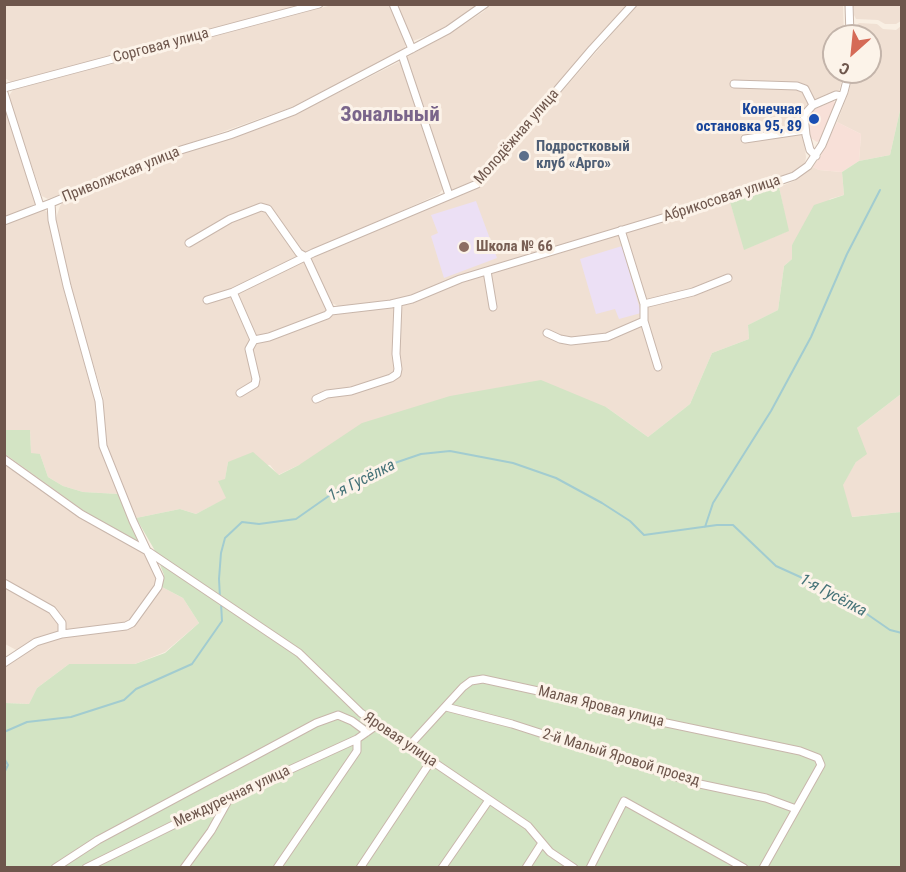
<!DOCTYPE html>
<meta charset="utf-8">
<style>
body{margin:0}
#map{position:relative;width:906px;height:872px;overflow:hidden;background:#f9efe3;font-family:"Roboto Condensed",sans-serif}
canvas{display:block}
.frame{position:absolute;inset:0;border:6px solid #6e564c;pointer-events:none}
.north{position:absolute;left:822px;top:24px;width:60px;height:60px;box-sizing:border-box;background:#fcf3e9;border:2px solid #c3b4aa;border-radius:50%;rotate:207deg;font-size:16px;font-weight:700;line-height:24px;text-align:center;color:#6e564c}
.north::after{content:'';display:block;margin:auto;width:21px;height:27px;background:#d56a56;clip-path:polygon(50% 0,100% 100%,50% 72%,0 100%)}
</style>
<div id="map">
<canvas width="906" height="872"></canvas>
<div class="frame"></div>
<div class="north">С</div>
</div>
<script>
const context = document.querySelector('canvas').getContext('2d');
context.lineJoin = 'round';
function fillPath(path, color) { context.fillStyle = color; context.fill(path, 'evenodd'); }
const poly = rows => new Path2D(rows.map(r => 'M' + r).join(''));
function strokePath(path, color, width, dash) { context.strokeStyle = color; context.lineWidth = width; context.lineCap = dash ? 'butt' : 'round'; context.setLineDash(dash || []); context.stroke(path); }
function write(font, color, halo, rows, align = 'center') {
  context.font = font + ' "Roboto Condensed",sans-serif'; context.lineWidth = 6; context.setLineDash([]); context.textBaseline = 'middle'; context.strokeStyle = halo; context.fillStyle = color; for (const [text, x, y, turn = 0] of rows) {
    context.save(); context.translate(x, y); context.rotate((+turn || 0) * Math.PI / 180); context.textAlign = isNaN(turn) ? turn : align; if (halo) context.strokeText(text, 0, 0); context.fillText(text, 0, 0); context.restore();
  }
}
fillPath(poly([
 [5,5,310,5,11,82,5,78],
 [332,5,389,5,406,42,405,48,401,52,292,107,169,151,48,199,42,196,8,97,13,90],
 [398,5,480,5,447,28,413,41,410,39],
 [490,5,629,5,477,182,451,191,407,62,407,57,450,33,483,12],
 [637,5,843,5,844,36,834,36,834,72,844,72,843,75,839,92,813,100,807,104,802,113,801,118,806,157,805,163,794,172,691,206,458,276,443,284,410,296,390,302,338,306,330,302,310,262,314,254,479,187],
 [853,5,901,5,901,21,896,24,885,24,878,20,856,19,854,15],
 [859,23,877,24,883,29,896,30,901,26,901,106,890,155,859,161,861,134,837,122,848,94,854,72,870,72,870,36,854,36,854,28],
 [399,62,402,64,443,189,439,194,306,254,327,311,331,316,342,312,403,304,483,275,730,202,745,249,788,231,779,187,794,181,813,167,819,170,842,172,844,195,830,199,792,245,792,259,784,266,778,310,748,325,749,339,712,353,690,404,648,437,606,407,299,465,278,475,270,465,228,462,225,480,219,481,227,498,196,514,180,509,136,518,106,445,103,396,69,286,55,221,60,206,64,201,172,157,296,114],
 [4,106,37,203,5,218,4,218],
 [44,209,48,213,63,287,95,402,101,446,119,494,83,492,63,486,48,477,40,454,31,454,30,430,5,430,5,224],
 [901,394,901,512,851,517,842,485,856,462,857,428],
 [4,454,84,511,138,542,140,541,157,578,155,586,129,621,125,624,68,631,65,628,61,614,54,607,5,580],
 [4,586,52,612,60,624,59,630,20,652,5,644],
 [162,587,183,598,199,623,165,652,135,664,69,664,37,688,29,704,5,703,5,665,37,645,62,638,127,629,133,625]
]), '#f0e0d3');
fillPath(poly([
 [832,100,836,103,823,139,817,142,809,137,808,117,813,110],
 [837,122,861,134,859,161,842,172,819,170,813,167,821,155]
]), '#f8e0d8');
fillPath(poly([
 [476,201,497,258,444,278,431,236,438,233,431,215],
 [622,246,641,313,619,319,615,309,596,314,580,259]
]), '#ece0f5');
fillPath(poly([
 [901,106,901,394,857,428,867,454,856,462,843,485,852,517,901,512,901,867,5,868,5,703,29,704,37,688,69,664,135,664,165,653,199,623,183,598,162,587,164,575,154,549,136,518,180,509,196,514,226,498,218,481,225,479,228,462,253,452,279,475,299,465,362,423,450,396,541,380,606,407,648,437,690,404,712,353,749,339,748,325,778,310,784,266,792,259,792,245,814,205,844,195,842,172,859,161,890,155],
 [779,187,789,231,744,250,730,202],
 [5,430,30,430,31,453,40,454,48,477,63,486,83,492,119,494,140,541,138,543,84,511,5,454]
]), '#d3e4c4');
strokePath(poly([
 [705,527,713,503,771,411,811,337,847,254,880,190],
 [220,598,219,579,221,553,225,538,242,522,259,524,296,519,333,493,380,468,421,454,450,451,513,463,556,478,602,503,630,521,644,535,717,525,733,525,776,566,818,585,844,603,864,612,890,630,902,633],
 [4,732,27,722,71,717,124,700,136,689,192,664,222,621,221,603],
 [4,758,8,765,4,773]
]), '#a2ccd0', 2);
const street = poly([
 [393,4,412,49],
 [849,4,850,36],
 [402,55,449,195],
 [734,84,797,86,805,89,813,105],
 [4,88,319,4],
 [4,93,40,206],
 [745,139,805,130],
 [816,156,810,150,806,135,804,115,813,105,836,95,842,96],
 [4,221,51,203],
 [621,230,644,304,644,321,658,367],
 [189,243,230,219,261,207,268,209,299,253,306,257,331,311],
 [487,271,493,307],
 [233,292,254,340,249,349,256,379,255,384,240,393],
 [207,300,233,292,313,253,477,184,592,49,633,4],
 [644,304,693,292,728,278],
 [547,333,560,339,571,341,607,337,644,321],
 [254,340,269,337,327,315,331,311,391,304,412,299,460,279,729,198,794,176,808,166,822,145,844,92,849,72],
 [316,399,327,394,351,391,391,378,397,374,398,369,396,354,398,303],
 [4,459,81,514,149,552,299,653,361,713,528,826,550,852,574,868],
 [4,583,52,610,62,623,62,634],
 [4,663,36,642,62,634,126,626,132,623,158,587,160,578,133,521,103,446,99,401,67,286,52,220,51,203,171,153,230,135,294,111,448,30,485,4],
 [446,707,512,724,695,783,766,798,796,809],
 [409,746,463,687,471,681,483,679,575,699,652,720,800,751,818,758,821,765,763,868],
 [55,868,98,840,316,723,338,715,352,721,367,732],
 [86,868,230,797,357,739,377,725],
 [184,868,211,831,230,797],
 [277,868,357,751,357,739],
 [360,868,431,761],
 [442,868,489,800],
 [526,868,542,843],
 [590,868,624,801,744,868]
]);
strokePath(street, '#c8b6ab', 9);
strokePath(street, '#fff', 7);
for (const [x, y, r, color] of [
 [814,119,6,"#1a4fb4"],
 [524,156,6,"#5c6f8a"],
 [464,247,6,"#8d6e63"]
]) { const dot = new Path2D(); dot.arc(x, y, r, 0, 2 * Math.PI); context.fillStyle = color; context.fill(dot); strokePath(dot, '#fcf3e9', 2); }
write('15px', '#6e564c', '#fcf3e9', [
 ["Сорговая улица",161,46,-15],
 ["Молодёжная улица",517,137,-49],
 ["Приволжская улица",121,175,-22],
 ["Абрикосовая улица",722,199,-18],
 ["Малая Яровая улица",601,707,14],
 ["Яровая улица",400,740,34],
 ["2-й Малый Яровой проезд",621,758,17],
 ["Междуречная улица",232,797,-25]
]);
write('bold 15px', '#164399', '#fcf3e9', [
 ["Конечная",802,110],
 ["остановка 95, 89",802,127]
], 'right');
write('bold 15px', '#4e5e75', '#fcf3e9', [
 ["Подростковый",536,147],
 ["клуб «Арго»",536,164]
], 'left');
write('bold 15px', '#785e54', '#fcf3e9', [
 ["Школа № 66",476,247]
], 'left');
write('italic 16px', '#467378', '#fcf3e9', [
 ["1-я Гусёлка",362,481,-27],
 ["1-я Гусёлка",833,596,28]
]);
write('bold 21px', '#7a658b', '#fcf3e9', [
 ["Зональный",390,116]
]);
</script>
